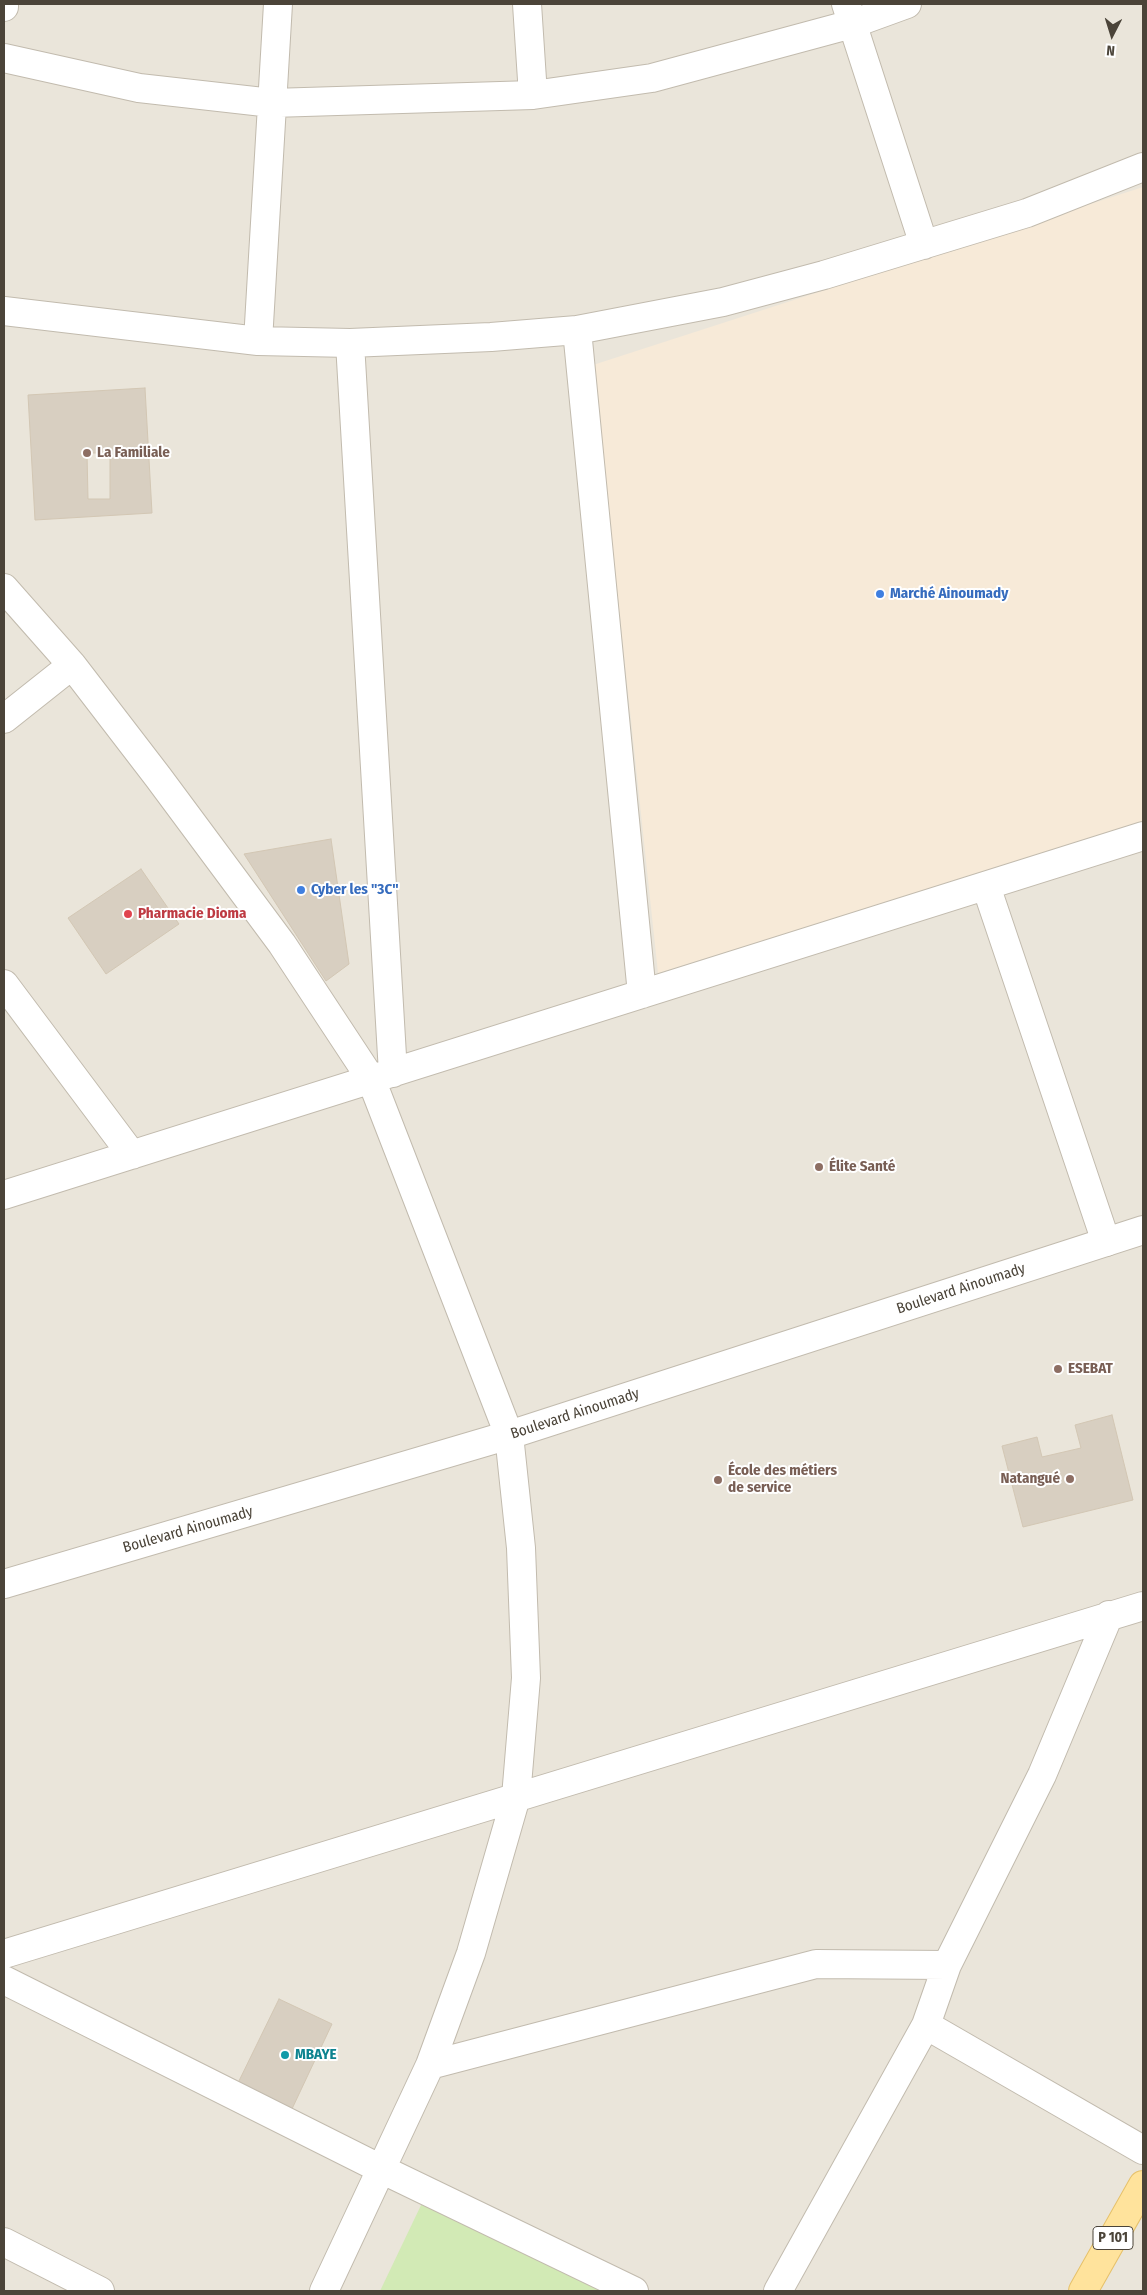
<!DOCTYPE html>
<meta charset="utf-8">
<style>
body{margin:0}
#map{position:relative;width:1147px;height:2295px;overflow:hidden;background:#f6f3ec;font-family:"Fira Sans Condensed",sans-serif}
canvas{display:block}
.frame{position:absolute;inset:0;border:5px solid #4b4439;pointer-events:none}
.north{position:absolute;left:1087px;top:10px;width:50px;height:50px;-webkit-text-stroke:4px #fff;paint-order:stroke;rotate:185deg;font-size:14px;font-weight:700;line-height:20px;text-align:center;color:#4b4439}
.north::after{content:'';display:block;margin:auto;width:18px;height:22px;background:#4b4439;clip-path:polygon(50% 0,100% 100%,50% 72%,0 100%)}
</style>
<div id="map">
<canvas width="1147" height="2295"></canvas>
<div class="frame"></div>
<div class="north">N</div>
</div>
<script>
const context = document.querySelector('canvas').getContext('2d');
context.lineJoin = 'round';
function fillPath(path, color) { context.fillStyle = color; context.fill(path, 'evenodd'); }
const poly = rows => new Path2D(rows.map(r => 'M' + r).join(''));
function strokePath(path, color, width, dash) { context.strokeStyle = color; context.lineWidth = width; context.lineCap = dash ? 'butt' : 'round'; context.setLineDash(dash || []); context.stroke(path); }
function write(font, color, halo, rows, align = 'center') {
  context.font = font + ' "Fira Sans Condensed",sans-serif'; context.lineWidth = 4; context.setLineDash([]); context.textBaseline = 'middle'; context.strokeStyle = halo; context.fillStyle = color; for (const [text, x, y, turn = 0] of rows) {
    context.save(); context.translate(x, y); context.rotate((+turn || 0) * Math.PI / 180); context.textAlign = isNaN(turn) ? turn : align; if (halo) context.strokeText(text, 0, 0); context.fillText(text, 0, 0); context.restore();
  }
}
fillPath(poly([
 [4,4,1143,4,1143,2291,4,2291]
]), '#eae5da');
fillPath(poly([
 [1143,187,1143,823,658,973,593,365]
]), '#f7ead8');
fillPath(poly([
 [423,2201,619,2291,380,2291]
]), '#d2eab5');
const building = poly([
 [145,388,152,513,35,520,28,395,145,388],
 [87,453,110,453,110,499,88,499,87,453],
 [331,839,349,964,326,981,244,854,331,839],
 [141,869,179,924,106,974,68,918,141,869],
 [1112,1415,1133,1500,1023,1527,1002,1446,1037,1437,1042,1457,1081,1448,1075,1425,1112,1415],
 [279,1999,332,2024,291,2111,237,2085,279,1999]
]);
fillPath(building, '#d8cfc1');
strokePath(building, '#d3c7b4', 1);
const minor = poly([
 [527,4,533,95],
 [846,4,924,245],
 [4,7,4,4],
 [4,58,139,88,272,103,533,95,652,78,852,24,907,4],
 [4,311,258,341,350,343,491,337,577,330,723,302,824,275,1027,213,1143,167],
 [577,330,642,994],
 [258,341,278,4],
 [350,343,393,1073],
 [4,588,72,665,158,777,282,944,371,1079,509,1435,521,1548,526,1678,516,1797,471,1953,430,2065,324,2291],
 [4,719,72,665],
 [986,886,1106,1242],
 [4,984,132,1155],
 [4,1195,1143,836],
 [4,1954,1143,1606],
 [4,1980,381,2169,634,2291],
 [926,2025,1143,2150],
 [430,2065,816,1964,947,1965],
 [4,2242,100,2291],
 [778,2291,926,2025,947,1965,1042,1775,1109,1615]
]);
const tertiary = poly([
 [4,1584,509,1435,1143,1230]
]);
const primary = poly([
 [1083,2291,1143,2185]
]);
strokePath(minor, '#c2bbae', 30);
strokePath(tertiary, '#c2bbae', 30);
strokePath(primary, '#e6c16a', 30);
strokePath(minor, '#fff', 28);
strokePath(tertiary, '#fff', 28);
strokePath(primary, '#ffe39c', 28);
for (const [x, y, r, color] of [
 [87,453,5,"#8d6e63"],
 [880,594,5,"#3f7fe0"],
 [301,890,5,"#3f7fe0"],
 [128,914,5,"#e0444e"],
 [819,1167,5,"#8d6e63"],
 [1058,1369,5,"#8d6e63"],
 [1070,1479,5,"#8d6e63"],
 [718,1480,5,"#8d6e63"],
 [285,2055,5,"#0f9aa8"]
]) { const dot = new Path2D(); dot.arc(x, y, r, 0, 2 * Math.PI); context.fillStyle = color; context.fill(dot); strokePath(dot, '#fff', 2); }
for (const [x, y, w] of [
 [1113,2238,40]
]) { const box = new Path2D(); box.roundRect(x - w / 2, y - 11.5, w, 23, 4); context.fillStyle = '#fff'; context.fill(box); strokePath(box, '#4b4439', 1); }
write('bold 14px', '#4b4439', null, [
 ["P 101",1113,2238]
]);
write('bold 15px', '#785e54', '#fff', [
 ["La Familiale",97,453],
 ["Élite Santé",829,1167],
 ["ESEBAT",1068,1369],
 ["École des métiers",728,1471],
 ["de service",728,1488],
 ["Natangué",1060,1479,"right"]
], 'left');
write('bold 15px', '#366cbe', '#fff', [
 ["Marché Ainoumady",890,594],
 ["Cyber les \"3C\"",311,890]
], 'left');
write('bold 15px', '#be3a42', '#fff', [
 ["Pharmacie Dioma",138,914]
], 'left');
write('15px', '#4b4439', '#fff', [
 ["Boulevard Ainoumady",961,1289,-18],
 ["Boulevard Ainoumady",575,1414,-18],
 ["Boulevard Ainoumady",188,1530,-16]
]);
write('bold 15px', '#0d838f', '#fff', [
 ["MBAYE",295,2055]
], 'left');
</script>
